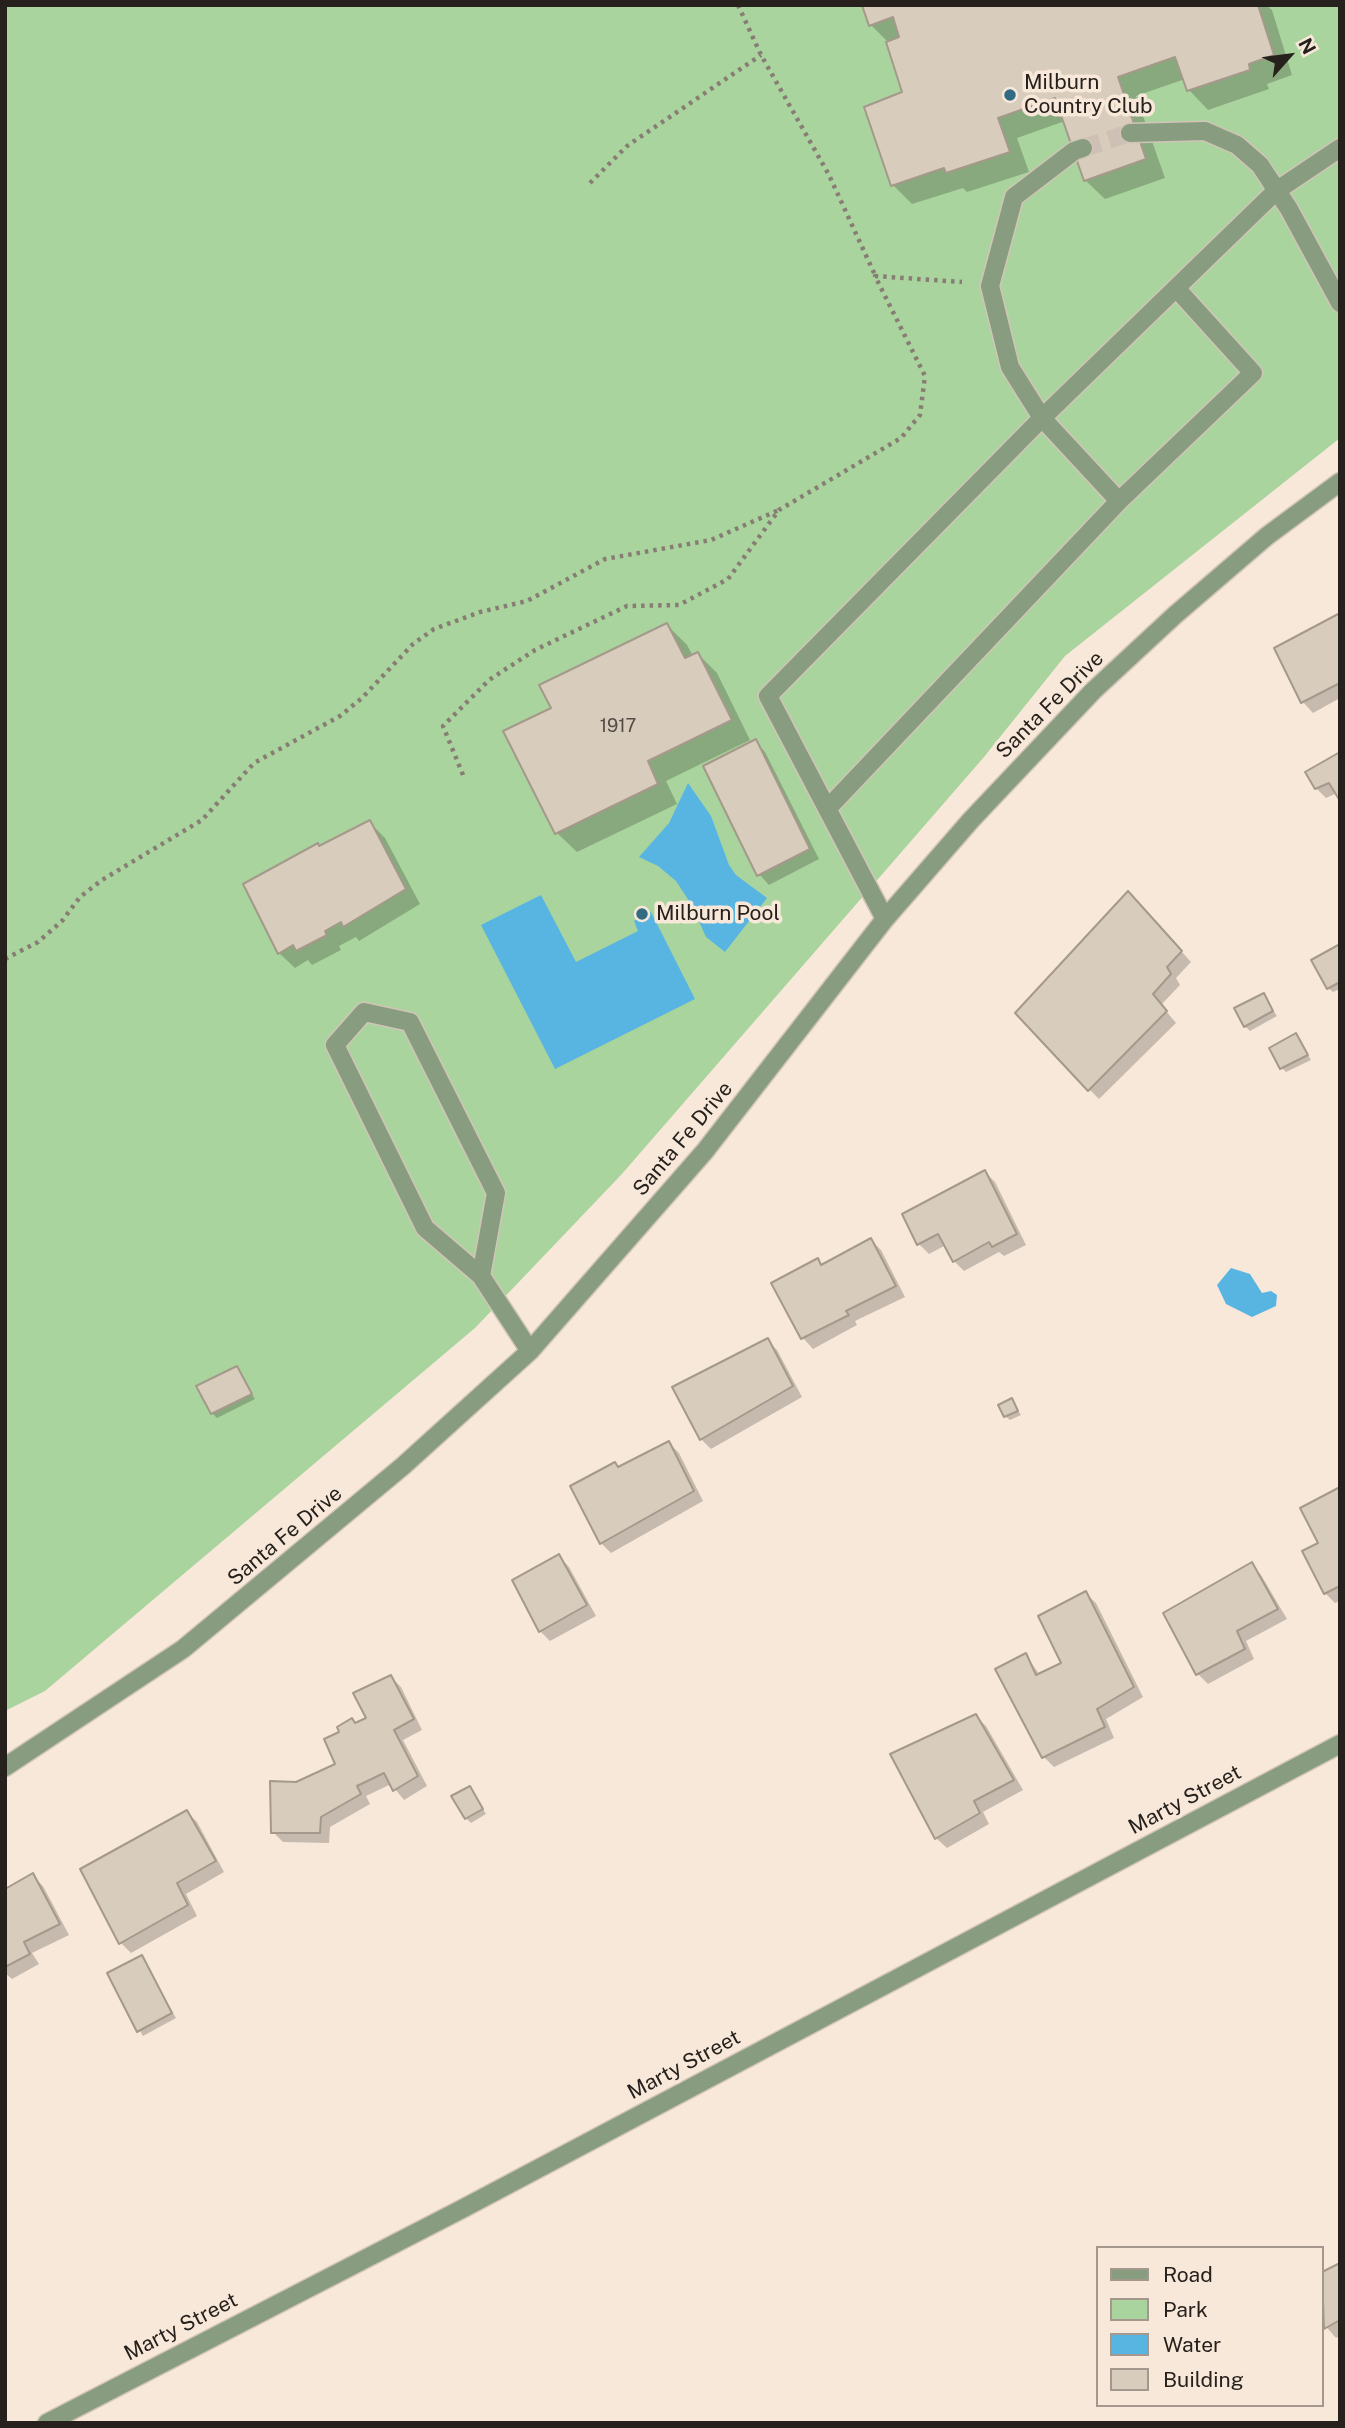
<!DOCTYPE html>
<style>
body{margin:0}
#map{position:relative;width:1345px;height:2428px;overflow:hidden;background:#f8e8da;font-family:"Public Sans",sans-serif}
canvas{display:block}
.frame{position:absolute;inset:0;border:7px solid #26211c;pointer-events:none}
.legend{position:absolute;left:1096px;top:2246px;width:228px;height:161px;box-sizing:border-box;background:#f8e8da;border:2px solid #a4988e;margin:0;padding:9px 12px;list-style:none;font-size:21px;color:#26211c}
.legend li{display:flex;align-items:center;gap:14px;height:35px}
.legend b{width:35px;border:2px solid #a4988e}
.north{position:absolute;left:1254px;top:21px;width:70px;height:70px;-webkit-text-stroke:5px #f8e8da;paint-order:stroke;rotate:62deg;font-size:19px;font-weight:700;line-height:28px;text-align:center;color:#26211c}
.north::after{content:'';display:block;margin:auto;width:24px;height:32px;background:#26211c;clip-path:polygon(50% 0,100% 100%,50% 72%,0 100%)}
</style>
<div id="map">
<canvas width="1345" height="2428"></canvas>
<div class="frame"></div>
<ul class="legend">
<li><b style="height:9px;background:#889d7f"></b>Road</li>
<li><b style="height:19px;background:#aad49d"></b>Park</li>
<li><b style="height:19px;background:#58b5e2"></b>Water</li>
<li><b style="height:19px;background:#d8ccbc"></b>Building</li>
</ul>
<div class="north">N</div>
</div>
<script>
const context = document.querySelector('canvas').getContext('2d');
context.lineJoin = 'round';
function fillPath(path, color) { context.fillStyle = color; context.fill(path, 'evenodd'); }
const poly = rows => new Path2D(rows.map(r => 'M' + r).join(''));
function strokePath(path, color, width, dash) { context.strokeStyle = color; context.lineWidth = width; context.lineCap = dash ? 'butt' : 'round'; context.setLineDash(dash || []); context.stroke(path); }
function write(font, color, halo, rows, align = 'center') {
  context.font = font + ' "Public Sans",sans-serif'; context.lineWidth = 7; context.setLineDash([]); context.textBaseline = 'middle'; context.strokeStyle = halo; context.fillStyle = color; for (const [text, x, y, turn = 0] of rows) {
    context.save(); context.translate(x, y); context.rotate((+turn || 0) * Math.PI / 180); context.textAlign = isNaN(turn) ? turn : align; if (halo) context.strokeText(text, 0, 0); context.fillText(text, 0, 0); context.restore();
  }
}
fillPath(poly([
 [5,5,1340,5,1340,438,1065,656,984,757,621,1175,475,1328,45,1691,5,1711]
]), '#aad49d');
fillPath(poly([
 [688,783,711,816,729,865,736,875,767,898,725,952,706,937,691,904,676,881,658,866,639,857,669,823],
 [541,895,576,962,638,931,634,921,651,912,695,999,555,1069,481,925],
 [1231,1268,1250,1274,1262,1293,1271,1291,1277,1295,1276,1306,1252,1317,1226,1304,1217,1285]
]), '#58b5e2');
fillPath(poly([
 [864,5,1266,5,1272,10,1292,75,1267,84,1269,89,1208,110,1189,90,1185,79,1136,96,1165,178,1105,199,1085,180,1065,121,1017,138,1029,172,967,192,963,188,912,204,893,185,904,93,887,41,871,25],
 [1340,615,1340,698,1313,713,1303,702,1276,648],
 [667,625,687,645,693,656,698,654,717,673,750,740,666,781,677,804,577,852,557,833,553,708],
 [755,741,765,752,819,859,769,885,759,874],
 [1340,754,1337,793,1326,798,1316,788],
 [370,823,385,838,420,904,359,941,356,937,339,946,341,950,312,965,308,960,295,968,279,953,320,847],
 [1138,903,1191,962,1176,978,1180,985,1161,1005,1176,1023,1099,1099,1089,1089],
 [1340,946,1340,989,1333,992,1328,988],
 [1263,995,1277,1016,1250,1031,1245,1026],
 [1296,1035,1311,1060,1286,1072,1281,1067],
 [985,1172,995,1182,1026,1245,1004,1256,999,1252,964,1271,954,1261,946,1245,929,1254,919,1244],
 [871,1240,881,1250,905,1297,855,1321,857,1325,813,1349,803,1338,773,1283,817,1260,823,1266],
 [767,1340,777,1350,802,1397,711,1449,701,1439],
 [236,1368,255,1399,217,1418,212,1413],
 [1012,1401,1021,1415,1010,1420,1005,1416],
 [669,1443,679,1453,703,1501,611,1553,601,1543,619,1468],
 [1340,1489,1340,1601,1335,1603,1325,1593,1320,1543],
 [559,1556,569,1567,596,1616,550,1641,540,1631],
 [1251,1564,1261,1575,1287,1619,1246,1641,1254,1659,1208,1684,1198,1674],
 [1085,1593,1096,1603,1143,1697,1106,1719,1114,1738,1054,1767,1044,1757,1026,1656,1040,1675,1063,1663],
 [391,1677,401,1687,422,1730,403,1740,427,1786,404,1800,391,1784,366,1796,370,1804,330,1827,329,1843,283,1842,273,1832,296,1783,338,1765,356,1725,368,1719],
 [976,1716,986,1726,1023,1790,983,1812,989,1824,947,1848,936,1838],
 [470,1788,486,1814,471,1823,466,1818],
 [187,1812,197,1822,224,1872,186,1894,197,1916,131,1953,121,1943],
 [33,1876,43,1886,69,1935,32,1953,39,1964,12,1979,5,1973,5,1891],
 [141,1957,176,2018,143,2036,109,1974],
 [1340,2265,1340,2336,1336,2338,1322,2322,1322,2274]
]), '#0003');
const building = poly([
 [862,5,1258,5,1274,55,1249,64,1250,70,1187,91,1175,57,1118,77,1146,159,1084,181,1055,98,998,118,1010,152,946,173,944,168,891,186,864,107,902,92,886,42,899,37,893,17,869,26,862,5],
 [1340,613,1340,683,1301,703,1274,648,1340,613],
 [667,623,685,658,698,652,732,720,648,761,658,784,555,834,503,731,551,708,539,685,667,623],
 [756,739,810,849,757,876,703,766,756,739],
 [1340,752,1340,801,1329,783,1315,789,1305,772,1340,752],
 [370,820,406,889,343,927,341,922,325,931,327,935,296,951,293,945,278,954,243,884,318,843,319,846,370,820],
 [1128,891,1182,951,1167,967,1171,974,1153,994,1167,1011,1088,1091,1015,1013,1128,891],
 [1340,944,1340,982,1327,989,1311,960,1340,944],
 [1264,993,1273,1011,1244,1027,1234,1008,1264,993],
 [1296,1033,1308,1055,1280,1069,1269,1048,1296,1033],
 [985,1170,1017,1234,992,1247,989,1242,953,1262,938,1234,917,1245,902,1214,985,1170],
 [871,1238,896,1286,846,1311,849,1315,801,1339,771,1283,818,1258,821,1265,871,1238],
 [768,1338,793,1386,700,1440,672,1387,768,1338],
 [237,1366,252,1394,211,1414,196,1386,237,1366],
 [1012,1398,1018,1411,1004,1417,998,1405,1012,1398],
 [669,1441,694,1491,600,1544,570,1486,615,1462,618,1467,669,1441],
 [1340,1487,1340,1586,1324,1594,1302,1551,1318,1543,1300,1508,1340,1487],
 [559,1554,587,1605,539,1632,512,1580,559,1554],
 [1252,1562,1278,1609,1237,1631,1245,1649,1196,1675,1163,1613,1252,1562],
 [1086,1591,1134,1687,1097,1709,1105,1727,1042,1758,995,1669,1026,1653,1036,1675,1061,1663,1038,1616,1086,1591],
 [391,1675,414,1719,394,1730,418,1776,393,1791,384,1773,357,1786,361,1794,321,1817,320,1833,271,1833,270,1781,296,1782,335,1764,324,1739,339,1732,337,1727,352,1718,355,1723,366,1718,353,1693,391,1675],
 [976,1714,1014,1780,974,1801,980,1813,935,1839,890,1754,976,1714],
 [470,1786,483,1809,465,1819,451,1796,470,1786],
 [187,1810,216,1861,177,1883,188,1905,119,1944,80,1869,187,1810],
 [33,1873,60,1924,24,1942,30,1954,5,1967,5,1889,33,1873],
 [142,1955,172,2013,137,2032,107,1973,142,1955],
 [1340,2263,1340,2320,1324,2329,1322,2272,1340,2263]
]);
fillPath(building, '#d8ccbc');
strokePath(building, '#a4998a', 2);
strokePath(poly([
 [1083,148,1130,133]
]), '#cec0b4', 18, [18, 9]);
const minor = poly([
 [1130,133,1205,131,1237,145,1260,165,1289,209,1340,303],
 [1119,501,1253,373,1176,288],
 [829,807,1119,501,1042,418,1276,191,1340,148],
 [885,919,768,696,1042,418,1010,367,990,286,1014,197,1074,151,1083,148],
 [481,1276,425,1228,335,1045,364,1012,410,1022,496,1193,481,1276,530,1351],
 [5,1767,183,1649,403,1466,530,1351,705,1151,885,919,971,820,1093,691,1175,615,1267,536,1340,482],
 [47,2423,462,2209,1340,1744]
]);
strokePath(minor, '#d2c4b8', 21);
strokePath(poly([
 [738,5,761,55,829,175,875,275],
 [590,183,627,146,761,55],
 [463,775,443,726,489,680,535,650,627,606,679,605,728,579,779,510,901,438,920,415,925,376,875,276,962,282],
 [5,959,38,942,62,921,80,897,102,880,202,820,254,763,340,716,362,698,413,644,434,629,480,612,527,601,605,559,711,540,779,510]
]), '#877d74', 4.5, [3.5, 5]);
strokePath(minor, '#889d7f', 18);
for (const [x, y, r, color] of [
 [1010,95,7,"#316c84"],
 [642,914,7,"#316c84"]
]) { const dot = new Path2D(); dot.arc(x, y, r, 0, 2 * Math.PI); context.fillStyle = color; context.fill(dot); strokePath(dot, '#f8e8da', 2.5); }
write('18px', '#524c44', null, [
 ["1917",618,726]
]);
write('21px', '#26211c', '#f8e8da', [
 ["Milburn",1024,83],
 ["Country Club",1024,107],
 ["Milburn Pool",656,914]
], 'left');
write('21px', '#26211c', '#f8e8da', [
 ["Santa Fe Drive",1050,705,-45],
 ["Santa Fe Drive",683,1139,-50],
 ["Santa Fe Drive",285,1536,-40],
 ["Marty Street",1185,1800,-28],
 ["Marty Street",684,2065,-28],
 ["Marty Street",181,2327,-27]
]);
</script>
